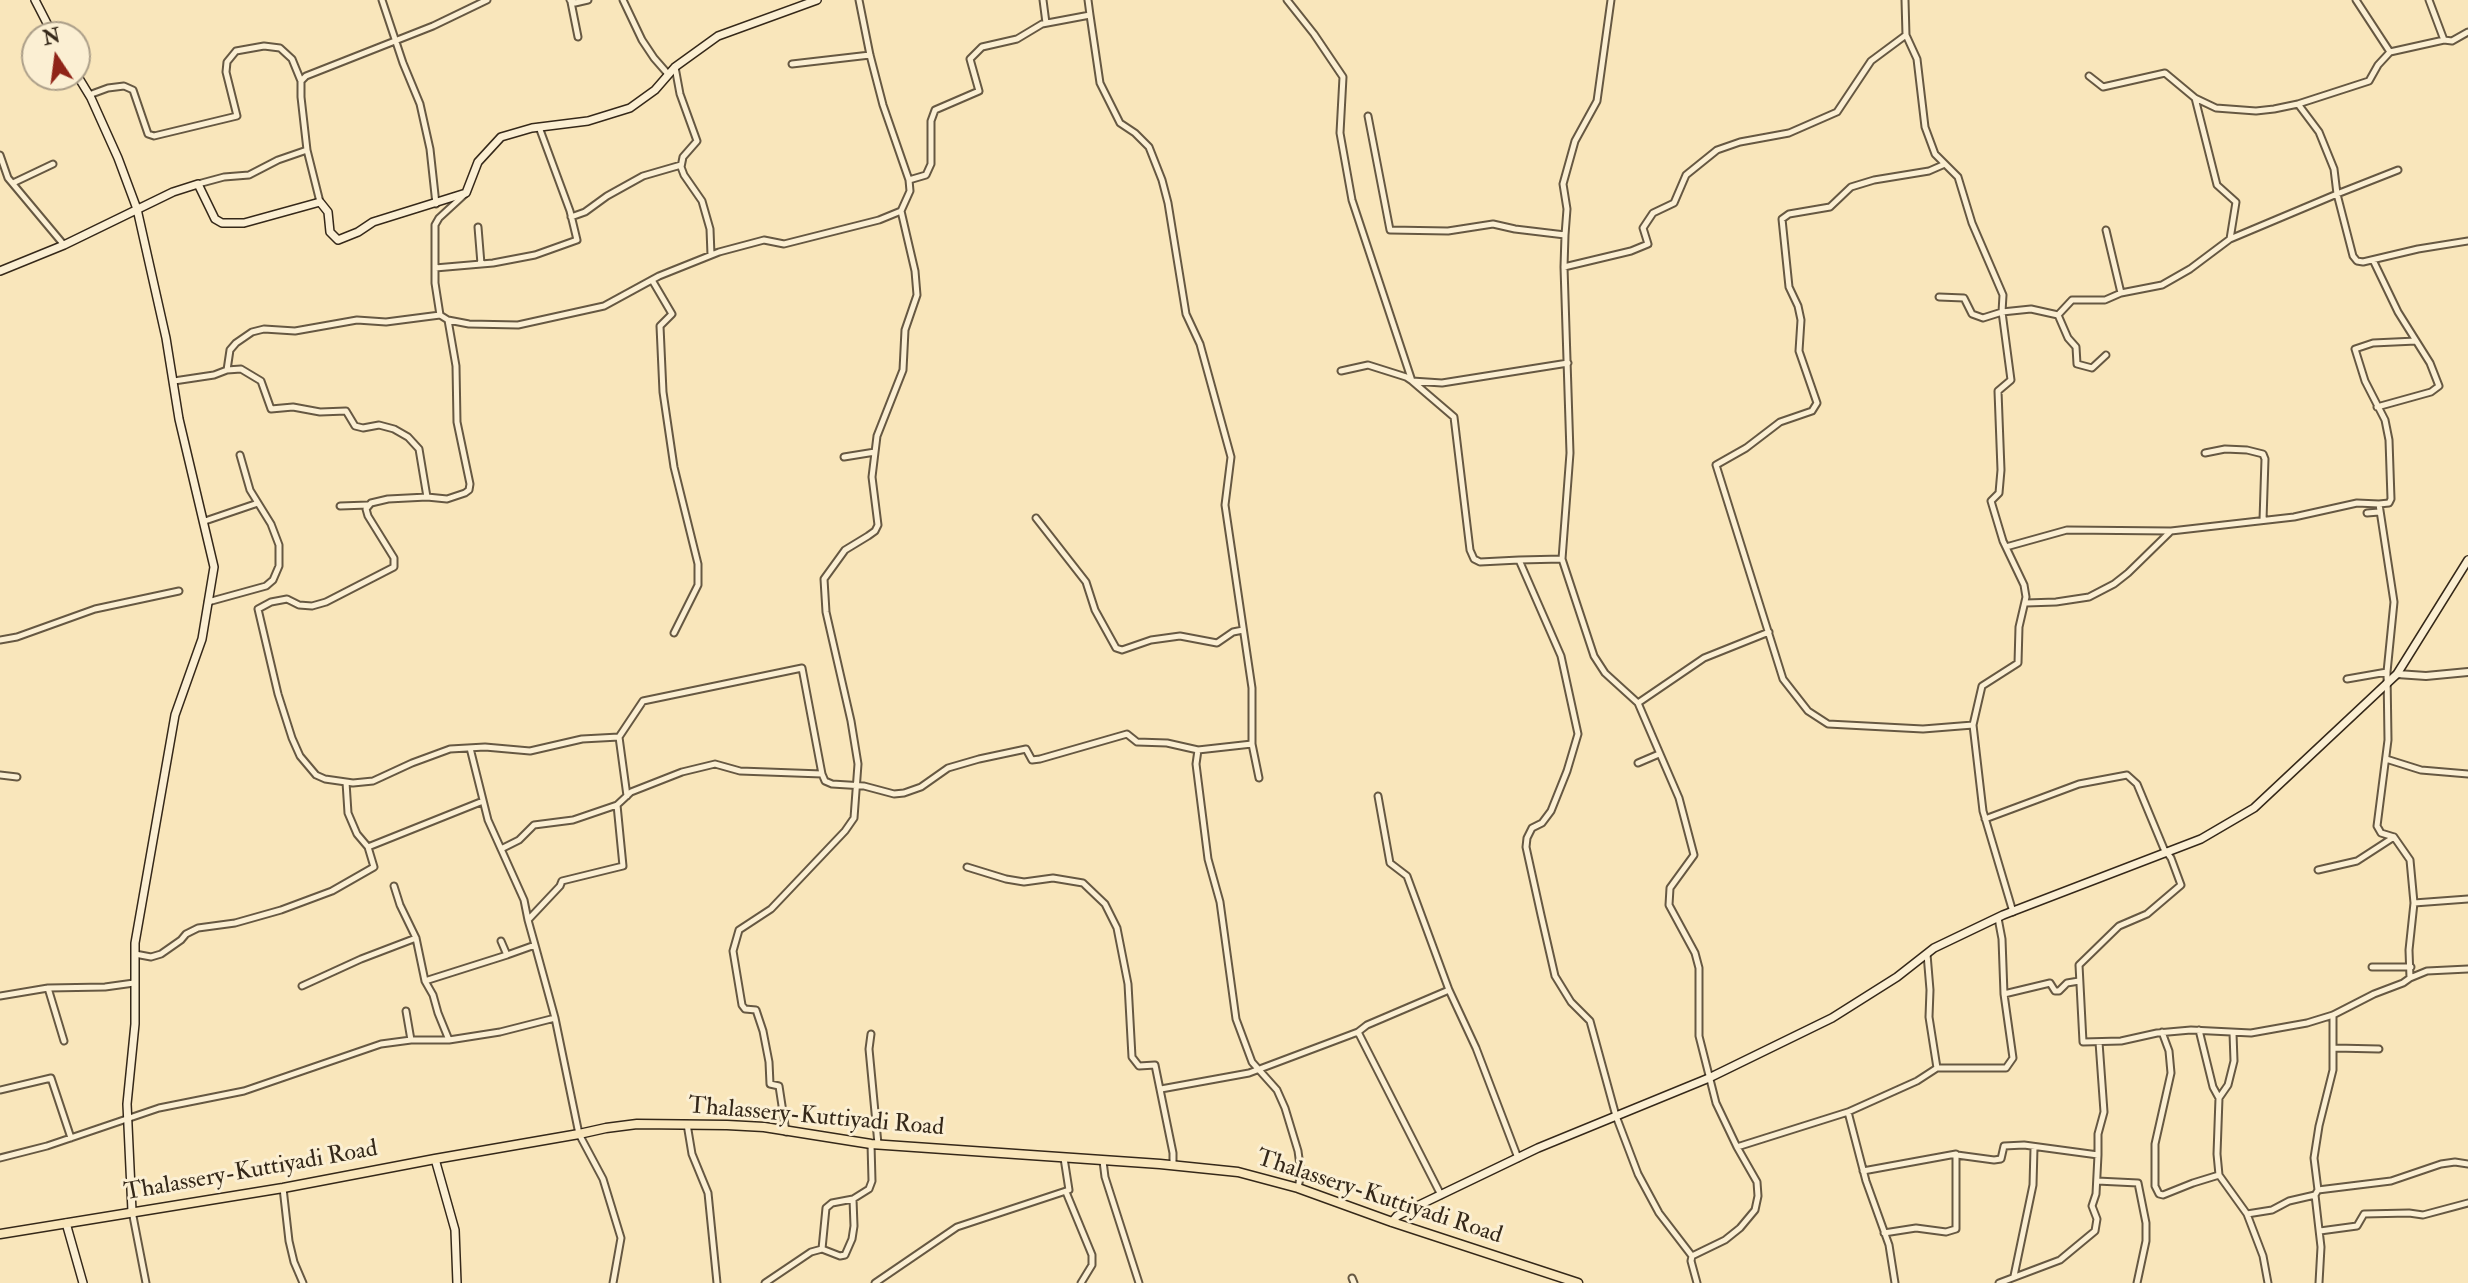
<!DOCTYPE html>
<style>
body{margin:0}
#map{position:relative;width:2468px;height:1283px;overflow:hidden;background:#f9e6bb;font-family:"IM FELL Double Pica",serif}
canvas{display:block}
.north{position:absolute;left:21px;top:21px;width:70px;height:70px;box-sizing:border-box;background:#fbefd3;border:2px solid #ac9f89;border-radius:50%;rotate:347deg;font-size:19px;font-weight:700;line-height:28px;text-align:center;color:#352819}
.north::after{content:'';display:block;margin:auto;width:24px;height:32px;background:#8f2418;clip-path:polygon(50% 0,100% 100%,50% 72%,0 100%)}
</style>
<div id="map">
<canvas width="2468" height="1283"></canvas>
<div class="north">N</div>
</div>
<script>
const context = document.querySelector('canvas').getContext('2d');
context.lineJoin = 'round';
const poly = rows => new Path2D(rows.map(r => 'M' + r).join(''));
function strokePath(path, color, width, dash) { context.strokeStyle = color; context.lineWidth = width; context.lineCap = dash ? 'butt' : 'round'; context.setLineDash(dash || []); context.stroke(path); }
function write(font, color, halo, rows, align = 'center') {
  context.font = font + ' "IM FELL Double Pica",serif'; context.lineWidth = 6; context.setLineDash([]); context.textBaseline = 'middle'; context.strokeStyle = halo; context.fillStyle = color; for (const [text, x, y, turn = 0] of rows) {
    context.save(); context.translate(x, y); context.rotate((+turn || 0) * Math.PI / 180); context.textAlign = isNaN(turn) ? turn : align; if (halo) context.strokeText(text, 0, 0); context.fillText(text, 0, 0); context.restore();
  }
}
const minor = poly([
 [382,0,403,63,420,104,430,149,436,204],
 [570,0,575,3,588,0],
 [623,0,642,40,654,58,668,74],
 [859,0,870,55,883,105,909,180],
 [1043,0,1046,23],
 [1088,0,1090,15],
 [1287,0,1314,34,1343,77,1340,133,1352,200,1412,381,1454,417,1470,550,1474,559,1480,562,1519,560,1561,656,1578,734,1567,771,1551,811,1542,823,1532,828,1527,838,1526,847,1541,915,1555,976,1571,1002,1590,1021,1616,1116,1638,1174,1659,1213,1692,1256],
 [1905,0,1906,35,1917,59,1925,127,1935,154,1958,177,1972,223,2003,295,2002,312,2011,380,1998,391,2001,470,1999,493,1991,501,2003,541,2024,585,2026,597,2019,627,2018,663,1982,686,1973,725,1983,811,2013,912],
 [571,2,578,37],
 [2444,40,2452,41,2468,32],
 [2390,52,2444,40,2429,0],
 [792,64,870,55],
 [675,67,680,94,697,141,683,157,681,167,684,175,702,201,710,229,711,255],
 [2089,76,2103,87,2165,73,2195,98,2217,185,2236,202,2230,239,2190,269,2162,285,2121,293],
 [89,95,108,88,124,86,133,90,148,134,154,136,237,116,226,72,227,62,236,51,264,46,280,48,292,59,301,81],
 [2195,98,2216,108,2256,111,2274,109,2298,104,2369,81,2378,65,2390,52,2356,0],
 [2298,104,2319,132,2334,169,2337,194,2398,170],
 [1368,116,1390,230,1448,231,1493,224,1515,229,1565,235,1567,209,1563,184,1575,141,1597,101,1611,0],
 [0,155,8,178,64,245],
 [1945,164,1929,171,1874,180,1851,187,1830,207,1789,214,1782,219,1789,287,1798,306,1801,320,1799,351,1817,403,1812,411,1780,422,1746,448,1716,465,1783,679,1808,711,1828,724,1923,729,1973,725],
 [13,183,53,164],
 [198,184,224,177,249,175,278,160,307,150],
 [464,195,439,218,435,225,435,283,440,315,448,320,469,324,518,325,604,306,659,276,719,252,764,240,784,244,879,220,901,211,910,191,909,180,926,175,931,164,931,121,935,110,979,91,970,59,982,47,1017,39,1042,24,1090,15,1100,83,1120,123,1135,133,1149,147,1162,180,1168,203,1186,314,1200,344,1231,457,1225,505,1252,688,1252,744,1198,750],
 [320,202,307,150,301,97,301,81,306,76,433,26,487,0],
 [571,217,585,212,607,196,643,176,681,165],
 [478,227,481,264],
 [1565,235,1564,267,1570,453,1562,559,1594,656,1605,673,1638,703,1679,798,1694,855,1670,888,1669,905,1695,953,1699,968,1699,1036,1716,1103,1737,1147,1848,1112,1866,1181,1889,1245,1895,1283],
 [2230,239,2337,194,2353,256,2357,261,2363,262,2418,249,2468,241],
 [2373,260,2398,312,2430,363,2439,386,2431,392,2377,407],
 [1564,267,1631,251,1648,244,1643,228,1653,213,1674,203,1686,175,1717,150,1740,142,1789,133,1837,112,1871,61,1906,35],
 [435,268,493,263,535,255,577,240,570,211,539,127],
 [652,280,672,314,660,326,663,392,674,467,698,564,698,585,674,633],
 [1939,297,1964,298,1972,314,1983,318,2002,312,2031,309,2058,315,2072,300,2105,300,2121,293,2106,230],
 [2058,315,2068,338,2076,347,2077,364,2092,368,2106,355],
 [227,370,230,350,236,343,252,332,264,329,295,331,357,320,386,322,440,315],
 [1341,371,1368,365,1406,377,1412,381,1442,383,1568,363],
 [174,381,214,375,227,370,241,369,261,381,271,409,293,407,320,412,346,411,355,426,363,428,379,425,394,429,408,437,419,449,427,497,388,499,371,503,366,509,368,516,394,558,394,567,326,602,312,606,299,605,287,599,271,602,258,609,278,694,292,738,300,756,316,775,325,779,353,783,373,781,412,763,450,749,485,747,530,751,582,739,619,737,643,701,802,668,822,774,825,781,832,784,864,786,894,794,904,793,921,787,948,768,979,759,1026,749,1032,760,1040,759,1127,734,1137,742,1167,743,1198,750,1196,764,1208,859,1220,902,1236,1019,1252,1062,1277,1090,1285,1108,1298,1151,1301,1173,1298,1188],
 [2205,453,2225,449,2247,450,2263,454,2265,459,2263,520],
 [844,457,875,452],
 [427,497,447,499,465,493,469,490,470,484,457,422,456,366,448,320],
 [2379,504,2389,503,2391,499,2389,440,2385,420,2365,381,2355,349,2373,343,2416,341],
 [340,506,368,505],
 [2367,513,2379,512],
 [1036,518,1086,582,1095,610,1116,648,1122,650,1151,640,1180,636,1217,643,1233,632,1243,630],
 [205,521,258,503],
 [2006,547,2067,530,2171,531],
 [1519,560,1562,559],
 [208,602,266,586,273,580,279,566,279,545,271,524,250,490,240,455],
 [2026,603,2056,602,2089,597,2114,584,2128,573,2171,531,2294,517,2357,503,2379,504,2394,602,2387,672,2388,740,2377,826,2381,833,2394,837,2410,860,2414,903,2468,899],
 [0,640,17,637,95,609,179,591],
 [2347,679,2387,672],
 [1638,703,1704,658,1769,632],
 [619,737,627,796],
 [1252,744,1259,778],
 [470,748,488,820,524,900,528,920],
 [2386,759,2421,770,2468,774],
 [1638,763,1659,754],
 [0,775,17,777],
 [346,782,348,813,357,834,368,847],
 [1378,796,1390,863,1407,876,1449,990,1476,1048,1518,1158],
 [1985,819,2079,784,2127,775,2137,784,2164,849,2171,858,2181,885,2147,914,2119,926,2079,965,2083,1042,2121,1041,2157,1033,2191,1030,2251,1033,2307,1023,2333,1015,2374,994,2403,983,2410,978,2409,950,2414,903],
 [501,849,519,840,534,825,573,820,617,805],
 [967,867,1006,879,1024,882,1053,878,1083,883,1105,904,1117,928,1128,984,1132,1057,1139,1066,1155,1065,1173,1153,1173,1165],
 [2318,870,2357,861,2394,837],
 [394,886,400,905,416,938,425,981,433,995,438,1013,449,1040],
 [1998,918,2002,939,2004,994,2050,983,2055,991,2059,991,2067,983,2079,981],
 [501,941,507,955,535,945,528,920,560,886,562,881,623,866,617,805,631,792,682,772,715,764,740,771,822,774],
 [535,945,555,1018,579,1134,603,1179,621,1238,613,1283],
 [135,954,151,957,161,954,181,940,186,934,198,928,235,923,281,910,332,891,374,867,368,847,483,801],
 [2372,967,2411,967],
 [2410,978,2427,971,2468,969],
 [425,981,507,955],
 [302,986,361,959,416,938],
 [48,988,64,1041],
 [0,996,48,988,105,987,134,983],
 [406,1011,411,1040],
 [2333,1015,2333,1070,2319,1126,2314,1158,2318,1190,2391,1181,2441,1164,2455,1162,2468,1164],
 [2199,1030,2213,1087,2219,1098,2217,1154,2219,1175,2247,1214,2272,1210,2289,1201,2315,1195,2318,1190],
 [2162,1032,2169,1051,2171,1073,2155,1144,2155,1186,2159,1194,2163,1195,2193,1183,2219,1175],
 [871,1034,869,1049,878,1144],
 [2335,1048,2379,1049],
 [1937,1068,2006,1068,2013,1058,2004,994],
 [1161,1089,1249,1073,1358,1032],
 [0,1090,51,1078,71,1138],
 [2219,1098,2228,1085,2234,1061,2233,1033],
 [1848,1112,1917,1081,1937,1068,1929,1017,1930,990,1927,954],
 [687,1124,692,1154,708,1193,717,1283],
 [786,1132,779,1086,770,1084,769,1062,763,1031,756,1010,745,1009,742,1005,733,951,739,930,771,909,845,831,854,818,858,764,851,721,826,612,824,579,845,550,868,536,875,531,878,525,872,477,877,436,903,370,905,330,917,295,915,271,901,211],
 [1957,1155,1994,1160,2001,1159,2004,1146,2024,1145,2098,1155,2098,1134,2104,1112,2099,1042],
 [0,1158,47,1146,159,1108,244,1091,381,1044,411,1040,449,1040,500,1032,555,1018],
 [1103,1161,1105,1177,1139,1283],
 [1863,1171,1956,1154,1956,1229,1946,1232,1916,1228,1884,1233],
 [2097,1181,2138,1183,2146,1223,2146,1241,2137,1283],
 [283,1188,289,1241,294,1262,303,1283],
 [1066,1192,1092,1255,1092,1265,1081,1283],
 [1441,1195,1358,1032,1367,1025,1449,990],
 [2315,1195,2321,1247,2319,1283],
 [132,1211,146,1283],
 [2247,1214,2263,1256,2268,1283],
 [2320,1231,2357,1226,2364,1214,2409,1213,2423,1215,2468,1203],
 [822,1249,826,1208,832,1203,853,1199,869,1189,872,1181,871,1144],
 [2014,1276,2033,1185,2034,1148],
 [1352,1278,1354,1283],
 [765,1283,811,1252,822,1249,840,1256,845,1255,852,1239,854,1226,853,1199],
 [875,1283,957,1227,1069,1190,1064,1158],
 [1697,1283,1691,1261,1692,1256,1725,1240,1740,1228,1755,1210,1758,1196,1757,1182,1737,1147],
 [1999,1283,2060,1260,2095,1231,2097,1219,2092,1206,2096,1194,2098,1155]
]);
const tertiary = poly([
 [2397,674,2426,676,2468,672]
]);
const secondary = poly([
 [35,0,53,35],
 [77,75,91,98,118,158,137,209,166,338,179,419,214,567,202,639,175,715,135,943,135,1024,127,1104,132,1211],
 [0,271,64,245,173,192,198,184,215,219,222,223,244,223,320,202,328,212,330,232,338,240,358,232,373,222,466,193,478,162,501,137,532,128,588,121,630,108,655,90,675,67,718,36,817,0],
 [435,1159,455,1230,457,1283],
 [1392,1222,1397,1216,1411,1209,1538,1148,1709,1078,1832,1018,1897,977,1934,948,2003,915,2201,839,2254,808,2397,674,2468,560],
 [66,1223,83,1283]
]);
const primary = poly([
 [0,1234,283,1188,435,1159,579,1134,606,1128,637,1124,727,1125,764,1127,871,1144,1160,1164,1238,1172,1298,1188,1392,1222,1578,1283]
]);
strokePath(minor, '#665842', 9);
strokePath(tertiary, '#665842', 10);
strokePath(secondary, '#352819', 10);
strokePath(primary, '#352819', 11);
strokePath(minor, '#fbefd3', 5);
strokePath(tertiary, '#fbefd3', 6);
strokePath(secondary, '#fbefd3', 7);
strokePath(primary, '#f9e6bb', 8);
write('24px', '#352819', '#fbefd3', [
 ["Thalassery-Kuttiyadi Road",816,1118,5],
 ["Thalassery-Kuttiyadi Road",251,1172,-10],
 ["Thalassery-Kuttiyadi Road",1379,1198,18]
]);
</script>
